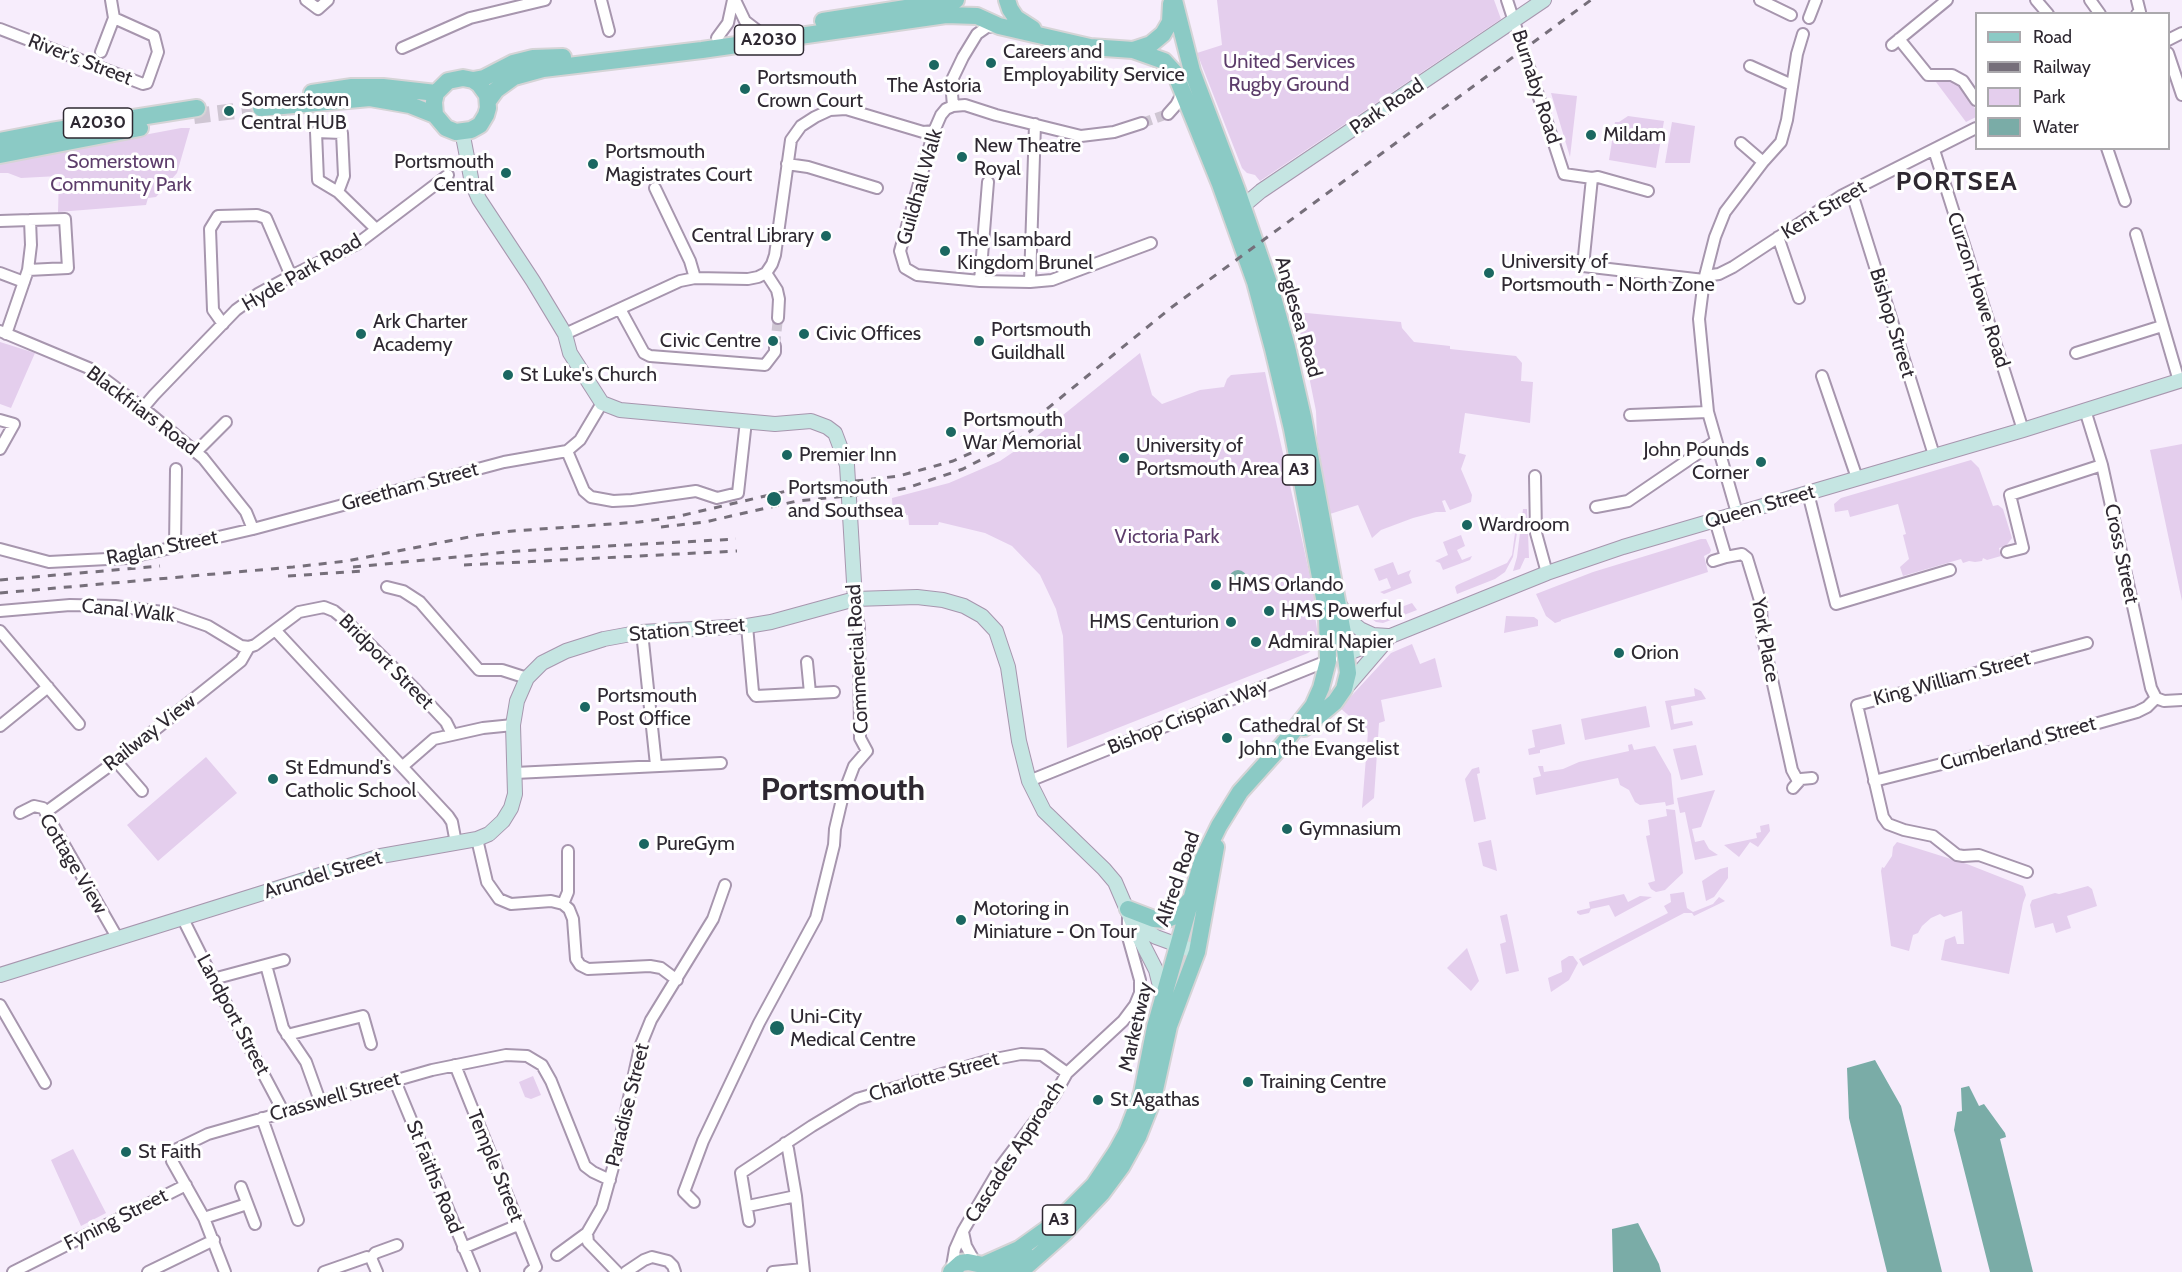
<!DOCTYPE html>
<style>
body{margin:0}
#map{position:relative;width:2182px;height:1272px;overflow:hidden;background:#f7edfc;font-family:Cabin,sans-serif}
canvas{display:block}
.legend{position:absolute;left:1975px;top:12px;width:195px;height:138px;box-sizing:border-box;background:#fff;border:2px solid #aba9ad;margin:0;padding:8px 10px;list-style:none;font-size:18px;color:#2e2831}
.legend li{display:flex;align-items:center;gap:12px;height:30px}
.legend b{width:30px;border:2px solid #aba9ad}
</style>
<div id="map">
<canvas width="2182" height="1272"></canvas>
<ul class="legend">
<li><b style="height:8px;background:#8bcac5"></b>Road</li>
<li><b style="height:8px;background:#766f7a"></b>Railway</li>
<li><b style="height:16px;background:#e4ceed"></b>Park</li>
<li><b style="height:16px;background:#7aaca7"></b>Water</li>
</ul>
</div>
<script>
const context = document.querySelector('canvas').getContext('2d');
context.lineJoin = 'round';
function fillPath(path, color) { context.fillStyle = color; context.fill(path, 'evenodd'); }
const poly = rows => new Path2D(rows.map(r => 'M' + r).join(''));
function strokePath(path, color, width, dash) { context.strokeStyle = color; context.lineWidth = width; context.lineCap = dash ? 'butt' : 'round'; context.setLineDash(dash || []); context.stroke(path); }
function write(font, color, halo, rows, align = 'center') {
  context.font = font + ' Cabin,sans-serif'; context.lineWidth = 6; context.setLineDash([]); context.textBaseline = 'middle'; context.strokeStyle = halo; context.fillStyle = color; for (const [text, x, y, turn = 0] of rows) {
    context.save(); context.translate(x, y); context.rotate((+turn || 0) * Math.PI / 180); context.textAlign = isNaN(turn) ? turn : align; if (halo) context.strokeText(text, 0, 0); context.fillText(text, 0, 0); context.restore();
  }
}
fillPath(poly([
 [1217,0,1494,0,1501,19,1260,181,1255,175,1247,173,1242,168,1197,53,1222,45],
 [1950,81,1956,82,1976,110,1976,117,1966,122,1936,82],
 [1551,93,1577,96,1570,157],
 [1628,116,1664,121,1656,168,1609,160,1615,122,1619,122],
 [1672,122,1695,126,1690,163,1665,163],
 [181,128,190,128,177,173,156,197,148,198,146,205,58,212,59,176,21,178,8,173,0,173,0,162],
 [1296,312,1401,322,1402,328,1414,342,1450,346,1450,349,1516,356,1522,363,1521,381,1533,382,1530,423,1465,413,1459,453,1466,455,1461,469,1472,495,1471,502,1450,510,1445,500,1442,501,1446,512,1436,512,1413,518,1381,530,1372,538,1358,505,1330,514,1317,439,1316,411],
 [0,342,35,353,11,408,0,404],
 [1140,353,1152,395,1162,404,1200,390,1224,387,1227,379,1231,375,1265,372,1316,603,1313,604,1318,635,1313,649,1308,653,1067,748,1063,636,1056,609,1040,575,1012,546,985,533,939,522,938,525,909,525,908,515,893,517,892,498,949,483,1000,461,1037,436],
 [2182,444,2182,601,2150,450],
 [1971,460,1979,468,1993,506,1998,505,2003,509,2012,538,2006,546,1999,548,2001,556,1987,560,1983,558,1982,561,1975,562,1969,561,1963,563,1961,559,1903,576,1900,567,1909,559,1903,535,1906,534,1898,504,1850,517,1848,510,1835,512,1834,504,1841,498],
 [1523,509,1527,509,1529,558,1525,558,1520,569,1513,571,1517,557],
 [1515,533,1517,533,1513,557,1505,572,1495,579,1457,594,1455,587,1457,585,1507,563,1512,555],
 [1461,535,1465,546,1457,550,1462,560,1472,556,1470,560,1443,570,1440,563,1435,561,1448,555,1443,542],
 [1701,539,1706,539,1711,550,1710,553,1704,556,1708,572,1561,620,1561,621,1555,623,1546,616,1536,594,1593,572],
 [1393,562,1398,575,1411,570,1409,575,1412,583,1384,594,1380,592,1391,588,1387,578,1379,581,1374,569],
 [1412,603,1417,610,1383,623,1376,622,1360,610,1377,616],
 [1506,616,1534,617,1538,620,1538,626,1504,633],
 [1412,644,1420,664,1435,658,1442,687,1381,700,1385,721,1379,723,1374,798,1362,808,1368,732,1340,708,1391,653],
 [1694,688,1701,691,1706,699,1671,706,1674,724,1692,721,1693,725,1671,730,1665,701,1695,696],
 [1646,706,1650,727,1585,740,1581,719],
 [1561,724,1565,744,1540,750,1540,753,1529,755,1528,749,1535,747,1532,730],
 [1632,744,1634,750,1655,746,1671,774,1674,804,1666,806,1665,802,1640,805,1635,802,1629,790,1620,785,1618,778,1536,795,1533,778,1541,776,1538,766,1543,766,1544,772,1563,769,1579,762,1629,751,1628,745],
 [1696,745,1703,775,1681,780,1673,749],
 [206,757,237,793,158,861,127,825],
 [1479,767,1480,773,1477,774,1486,819,1474,822,1465,779,1472,769],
 [1715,790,1701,827,1692,829,1695,842,1704,840,1709,849,1718,855,1695,860,1685,812,1680,813,1677,798],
 [1666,809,1675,810,1683,873,1665,890,1656,892,1651,889,1648,883,1655,881,1646,836,1650,835,1648,820,1667,816],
 [1769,824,1770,831,1758,847,1750,842,1739,857,1724,845,1757,838,1756,833,1761,832,1760,826],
 [1491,840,1497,871,1483,866,1478,843],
 [1897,842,1967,864,2023,886,2026,895,2023,903,2009,974,1941,960,1945,940,1955,936,1957,944,1964,944,1962,911,1944,917,1940,914,1931,918,1922,926,1918,933,1913,935,1909,951,1891,946,1881,871,1882,867,1884,868,1892,856,1893,847],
 [1728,867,1728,878,1714,897,1706,901,1702,881,1720,869],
 [2088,886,2092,889,2097,906,2067,916,2071,928,2056,933,2053,923,2035,928,2030,905,2032,900,2055,893,2059,894],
 [1684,892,1687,908,1693,912,1713,904,1719,897,1725,901,1694,916,1692,913,1684,913,1583,966,1579,959,1668,913,1664,906,1671,902,1670,894],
 [1624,894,1628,902,1640,896,1652,897,1615,917,1609,905,1591,909,1589,913,1580,915,1577,913,1577,911,1590,908,1589,902],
 [1507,914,1519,971,1506,974,1500,944,1506,942,1500,916],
 [1467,948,1479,981,1471,991,1447,968],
 [1569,956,1573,956,1578,963,1569,980,1551,992,1548,978,1562,972,1561,961],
 [533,1076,541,1095,531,1099,525,1097,519,1082],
 [73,1149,106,1213,81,1226,51,1160]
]), '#e4ceed');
fillPath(poly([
 '1229 579a9 9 0 1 1 18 0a9 9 0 1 1-18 0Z',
 [1875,1060,1901,1106,1942,1272,1887,1272,1849,1118,1847,1068],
 [1969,1086,1979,1106,1984,1104,2005,1133,2006,1137,2000,1139,2033,1272,1990,1272,1954,1130,1957,1112,1962,1111,1961,1088],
 [1638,1223,1659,1264,1661,1272,1613,1272,1612,1229]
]), '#7aaca7');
strokePath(poly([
 [1142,123,1168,114],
 [775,346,778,318]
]), '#cfc6d3', 10, [10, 5]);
strokePath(poly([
 [194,116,261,108]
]), '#cfc6d3', 16, [16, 8]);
const street = poly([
 [306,0,318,9,328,0],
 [601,0,609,31],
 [735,0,745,21,758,31],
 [1507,0,1564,174,1592,178,1583,266,1704,280],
 [1760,0,1791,15],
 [2036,0,2048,14],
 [2090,0,2100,14],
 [2137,14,2140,12,2137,0],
 [1809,18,1816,0],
 [0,29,143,84,147,83,158,52,154,36,114,18,111,0],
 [717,38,728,23,733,0],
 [1899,39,1928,75,1952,75,1963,81,1976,100],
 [2168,40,2182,33],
 [1892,45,1947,0],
 [402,48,470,18,545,0],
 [101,52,114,18],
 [2168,53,2182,95],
 [1750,66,1792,85],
 [953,106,951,82,963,57,977,34,987,27,999,26],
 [1168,114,1176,105,1184,90],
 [1142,123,1114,132,1081,136,996,115,965,105,953,106,946,109,941,115,934,131,900,251,905,268,917,275,980,281,1030,282,1052,280,1151,243],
 [1741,143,1763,162],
 [2107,148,2125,201],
 [1934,150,2023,430],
 [787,164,808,167,877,188],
 [1592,178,1598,177,1648,191],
 [655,188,690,261,695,278],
 [338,192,344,176,342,133,316,132,318,180,338,192,376,229],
 [1849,192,1855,203,1934,455],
 [0,221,30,220],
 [2136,234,2179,381],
 [1778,237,1799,298],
 [0,273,24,282],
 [766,273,777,290,779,299,778,318],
 [1705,276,1719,274,1733,267,1841,196,1976,128],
 [980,281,988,182],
 [1030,282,1035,124],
 [620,309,644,353,650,356,765,365,775,352,775,346],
 [223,324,213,310,210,229,218,216,257,215,266,218,291,276],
 [0,331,91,369,143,408,203,458,246,512,253,529],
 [6,334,28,270,31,245,30,220,65,219,68,268,28,270],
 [565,334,680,281,695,278,748,279,758,277,766,273,772,264,775,255,791,140,801,126,815,117,830,110,846,109,923,132,934,131],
 [2076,353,2162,326],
 [1822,376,1857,478],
 [143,408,154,395,236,310,258,294,291,276,357,244,448,175],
 [2085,410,2102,465,2151,688,2156,698],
 [1630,415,1708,412],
 [0,420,14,424,0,449],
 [567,451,584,491,591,497,613,501,632,500,696,491,717,498,738,493,746,421],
 [567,451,580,440,602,403],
 [196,452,226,422],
 [1535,476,1536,533,1547,573],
 [1808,493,1836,604,1950,570],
 [1596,507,1628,501,1716,441],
 [1737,513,1708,412,1699,319,1704,280,1715,237,1725,212,1763,162,1781,142,1787,120,1797,54,1803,34],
 [1715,520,1726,557,1742,554,1747,558,1761,604,1762,634,1792,770,1798,781],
 [175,547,176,469],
 [0,549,49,562,127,558,253,529,504,462,567,451],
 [2007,552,2023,548,2010,495,2102,465],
 [1713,561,1726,557],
 [387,587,403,591,420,602,479,670,502,670,527,678],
 [0,611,70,605,115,606,171,613,208,626,241,646,249,647],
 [747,626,753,692,756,696,834,692],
 [0,631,79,724],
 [276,631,448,816,452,822,456,843],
 [642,632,656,765],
 [249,647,255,645,299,612,324,607,334,611,345,620,416,690,446,722,452,734],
 [807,662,810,693],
 [2156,698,2164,701,2182,700],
 [0,726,48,687],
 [116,761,142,791],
 [403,766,434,739,483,728,513,725],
 [515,773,721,763],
 [1029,781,1332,659],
 [1874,781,2049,737,2137,712,2147,707,2156,698],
 [1793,788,1801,779,1812,778],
 [46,812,116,761,241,661,249,647],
 [20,813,34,806,43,808,118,939],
 [477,839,487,882,499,899,511,904,551,901,563,904],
 [2027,872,1979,855,1963,856,1957,855,1933,836,1904,830,1888,824,1883,817,1857,705,2087,643],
 [563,904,569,909,573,919,576,959,580,965,588,969,650,966,661,968,677,980],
 [563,904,568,892,568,851],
 [183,919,213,979,283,1111],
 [266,965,283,1028,306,1062,320,1101],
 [213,979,284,960],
 [0,1005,45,1083],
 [287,1035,363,1016,371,1044],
 [455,1065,536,1267,530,1272],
 [395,1081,474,1272],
 [262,1118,298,1220],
 [785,1143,788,1149,796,1196,804,1272],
 [241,1187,255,1224],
 [694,1202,684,1192,703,1141,759,1023,816,918,834,845,835,829,843,795,854,766,867,751,860,738,859,628,855,599],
 [748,1206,796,1196],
 [204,1218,247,1204],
 [749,1221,741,1173,812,1126,857,1099,990,1060,1021,1054,1042,1055,1067,1073],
 [963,1232,966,1246,975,1262],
 [587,1233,588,1242,617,1272],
 [463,1248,518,1225],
 [557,1255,587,1233,602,1207,617,1153,640,1047,651,1020,713,919,725,885],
 [371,1258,375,1253,397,1245],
 [13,1272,186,1185],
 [148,1272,214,1240],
 [225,1272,204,1218,172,1161,171,1155,175,1150,208,1134,432,1070,506,1055,527,1056,542,1065,551,1081,585,1166,593,1172,610,1180],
 [324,1272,367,1257,371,1258,377,1272],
 [626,1272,644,1260,652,1257,668,1261,673,1266,675,1272],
 [773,1272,803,1269],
 [951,1272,955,1249,963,1231,1001,1166,1054,1096,1067,1073,1123,1021,1135,1005,1140,993,1140,980,1128,937,1128,917]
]);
const secondary = poly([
 [462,131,472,183,479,199,533,281,565,334,570,353,602,403,620,410,775,424,811,421,827,427,835,433,847,465,855,599],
 [1235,213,1261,191,1544,0],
 [1340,605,1349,620,1360,629,1373,635,1388,636],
 [1346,654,1547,573,1623,547,2023,430,2182,380],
 [1345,689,1387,640],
 [1134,918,1143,929,1156,937,1197,952],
 [0,975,381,856,477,839,489,834,503,821,511,808,515,794,513,725,517,701,527,678,542,663,566,651,604,639,642,632,747,626,771,622,855,599,917,597,943,600,964,606,982,616,996,631,1008,667,1019,741,1029,781,1044,811,1104,869,1115,882,1137,933,1156,970,1163,998]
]);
const primary = poly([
 [1007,0,1010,9,1016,18,1033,29],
 [1174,0,1192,71,1237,190,1269,283,1287,347,1303,417,1343,633,1348,673,1344,689,1335,702,1304,728],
 [823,21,956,0],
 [473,80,479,84,487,95,488,108,486,115,480,125,471,130,456,132,446,128,435,115,434,102,436,93,448,81,463,78,473,80,484,78,513,63,533,58,563,57],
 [312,93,352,87,383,87,436,93],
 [488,101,496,90,514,77,543,69,702,50,946,15,977,16,999,26,1090,47,1133,50,1151,44,1163,34,1170,22,1171,4],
 [261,108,370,98,410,105,435,115],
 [0,141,51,131,197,108],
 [0,155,140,128],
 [1128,909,1154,919,1165,920,1177,915,1189,901],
 [983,1265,1019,1249,1058,1221,1094,1185,1116,1152,1127,1132,1142,1093,1155,1027,1202,861,1219,826,1240,792,1284,743,1313,706,1321,688,1328,661,1327,614,1292,429,1273,349,1255,282,1220,184,1175,73,1164,61,1133,50],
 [951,1272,961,1263,968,1262,983,1265,991,1272],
 [1002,1272,1026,1255],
 [1020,1272,1064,1233,1102,1193,1122,1166,1138,1137,1153,1099,1169,1026,1197,952,1216,847]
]);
strokePath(street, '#a796ae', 14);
strokePath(secondary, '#a796ae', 16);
strokePath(primary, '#d5d4d6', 20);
strokePath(street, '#fff', 10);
strokePath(secondary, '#c5e5e2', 14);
strokePath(primary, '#8bcac5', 16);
strokePath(poly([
 [661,527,705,522,797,501,887,492,907,488,963,469,1017,441,1033,429],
 [464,565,737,551],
 [353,567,518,551,736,539],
 [288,576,362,571],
 [0,580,160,566],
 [0,593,293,567,347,561,479,535,513,531,639,522,675,517,804,487,899,476,953,461,1002,439,1037,417,1172,307,1591,0]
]), '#766f7a', 3, [8, 8]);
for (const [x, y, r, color] of [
 [991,63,6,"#1b6761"],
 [934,65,6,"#1b6761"],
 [745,89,6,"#1b6761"],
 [229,111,6,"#1b6761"],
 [1591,135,6,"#1b6761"],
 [962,157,6,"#1b6761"],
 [593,164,6,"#1b6761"],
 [506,173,6,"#1b6761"],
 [826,236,6,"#1b6761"],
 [945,251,6,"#1b6761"],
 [1489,273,6,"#1b6761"],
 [361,334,6,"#1b6761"],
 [804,334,6,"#1b6761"],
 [773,341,6,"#1b6761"],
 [979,341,6,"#1b6761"],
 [508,375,6,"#1b6761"],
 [951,432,6,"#1b6761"],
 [787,455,6,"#1b6761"],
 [1124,458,6,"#1b6761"],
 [1761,462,6,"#1b6761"],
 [774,499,8,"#1b6761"],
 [1467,525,6,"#1b6761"],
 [1216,585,6,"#1b6761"],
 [1269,611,6,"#1b6761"],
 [1231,622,6,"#1b6761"],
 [1256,642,6,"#1b6761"],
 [1619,653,6,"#1b6761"],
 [585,707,6,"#1b6761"],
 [1227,738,6,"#1b6761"],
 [273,779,6,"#1b6761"],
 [1287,829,6,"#1b6761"],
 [644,844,6,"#1b6761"],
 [961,920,6,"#1b6761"],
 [777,1028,8,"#1b6761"],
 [1248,1082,6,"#1b6761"],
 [1098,1100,6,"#1b6761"],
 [126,1152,6,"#1b6761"]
]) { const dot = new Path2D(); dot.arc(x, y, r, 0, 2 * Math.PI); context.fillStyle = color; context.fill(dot); strokePath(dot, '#fff', 2); }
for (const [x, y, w] of [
 [769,40,69],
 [98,123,69],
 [1299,470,33],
 [1059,1220,33]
]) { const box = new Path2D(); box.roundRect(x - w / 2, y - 15, w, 30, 4.5); context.fillStyle = '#fff'; context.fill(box); strokePath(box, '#2e2831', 1.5); }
write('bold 18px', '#2e2831', null, [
 ["A2030",769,40],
 ["A2030",98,123],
 ["A3",1299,470],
 ["A3",1059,1220]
]);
write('20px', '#2e2831', '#fff', [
 ["Careers and",1003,52],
 ["Employability Service",1003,75],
 ["Portsmouth",757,78],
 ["Crown Court",757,101],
 ["The Astoria",934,86,"center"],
 ["Somerstown",241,100],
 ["Central HUB",241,123],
 ["Mildam",1603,135],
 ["New Theatre",974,146],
 ["Royal",974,169],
 ["Portsmouth",605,152],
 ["Magistrates Court",605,175],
 ["Portsmouth",494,162,"right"],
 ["Central",494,185,"right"],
 ["Central Library",814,236,"right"],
 ["The Isambard",957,240],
 ["Kingdom Brunel",957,263],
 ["University of",1501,262],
 ["Portsmouth - North Zone",1501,285],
 ["Ark Charter",373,322],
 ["Academy",373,345],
 ["Portsmouth",991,330],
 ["Guildhall",991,353],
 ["Civic Offices",816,334],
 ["Civic Centre",761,341,"right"],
 ["St Luke's Church",520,375],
 ["Portsmouth",963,420],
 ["War Memorial",963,443],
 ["University of",1136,446],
 ["Portsmouth Area",1136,469],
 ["John Pounds",1749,450,"right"],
 ["Corner",1749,473,"right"],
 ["Premier Inn",799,455],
 ["Portsmouth",788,488],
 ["and Southsea",788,511],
 ["Wardroom",1479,525],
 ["HMS Orlando",1228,585],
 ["HMS Powerful",1281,611],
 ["HMS Centurion",1219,622,"right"],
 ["Admiral Napier",1268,642],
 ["Orion",1631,653],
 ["Portsmouth",597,696],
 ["Post Office",597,719],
 ["Cathedral of St",1239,726],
 ["John the Evangelist",1239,749],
 ["St Edmund's",285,768],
 ["Catholic School",285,791],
 ["Gymnasium",1299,829],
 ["PureGym",656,844],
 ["Motoring in",973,909],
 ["Miniature - On Tour",973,932],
 ["Uni-City",790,1017],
 ["Medical Centre",790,1040],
 ["Training Centre",1260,1082],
 ["St Agathas",1110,1100],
 ["St Faith",138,1152]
], 'left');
write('20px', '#2e2831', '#fff', [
 ["River's Street",80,60,21],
 ["Burnaby Road",1536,87,72],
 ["Park Road",1387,107,-34],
 ["Guildhall Walk",920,187,-74],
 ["Kent Street",1824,210,-31],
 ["Hyde Park Road",302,273,-30],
 ["Curzon Howe Road",1978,290,72],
 ["Anglesea Road",1298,317,74],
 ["Bishop Street",1892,323,73],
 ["Blackfriars Road",142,411,37],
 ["Greetham Street",410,487,-15],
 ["Queen Street",1760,507,-16],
 ["Raglan Street",162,548,-11],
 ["Cross Street",2121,554,78],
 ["Canal Walk",128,611,6],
 ["Station Street",687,630,-5],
 ["York Place",1765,640,80],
 ["Commercial Road",858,659,-93],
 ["Bridport Street",386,662,45],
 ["King William Street",1952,679,-15],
 ["Bishop Crispian Way",1188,717,-22],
 ["Railway View",150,733,-38],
 ["Cumberland Street",2018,744,-15],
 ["Cottage View",73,864,59],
 ["Arundel Street",323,875,-17],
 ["Alfred Road",1178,879,-71],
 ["Landport Street",233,1015,62],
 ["Marketway",1136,1027,-77],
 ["Charlotte Street",934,1077,-16],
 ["Crasswell Street",335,1097,-16],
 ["Paradise Street",628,1105,-76],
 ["Cascades Approach",1015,1152,-57],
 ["Temple Street",495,1166,68],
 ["St Faiths Road",434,1177,68],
 ["Fyning Street",116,1220,-27]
]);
write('20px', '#5d3d6b', '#fff', [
 ["United Services",1289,62],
 ["Rugby Ground",1289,85],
 ["Somerstown",121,162],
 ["Community Park",121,185],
 ["Victoria Park",1167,537]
]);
context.letterSpacing = '1.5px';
write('bold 26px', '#2e2831', '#fff', [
 ["PORTSEA",1957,182]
]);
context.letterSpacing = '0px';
write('bold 32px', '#2e2831', '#fff', [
 ["Portsmouth",843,791]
]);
</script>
